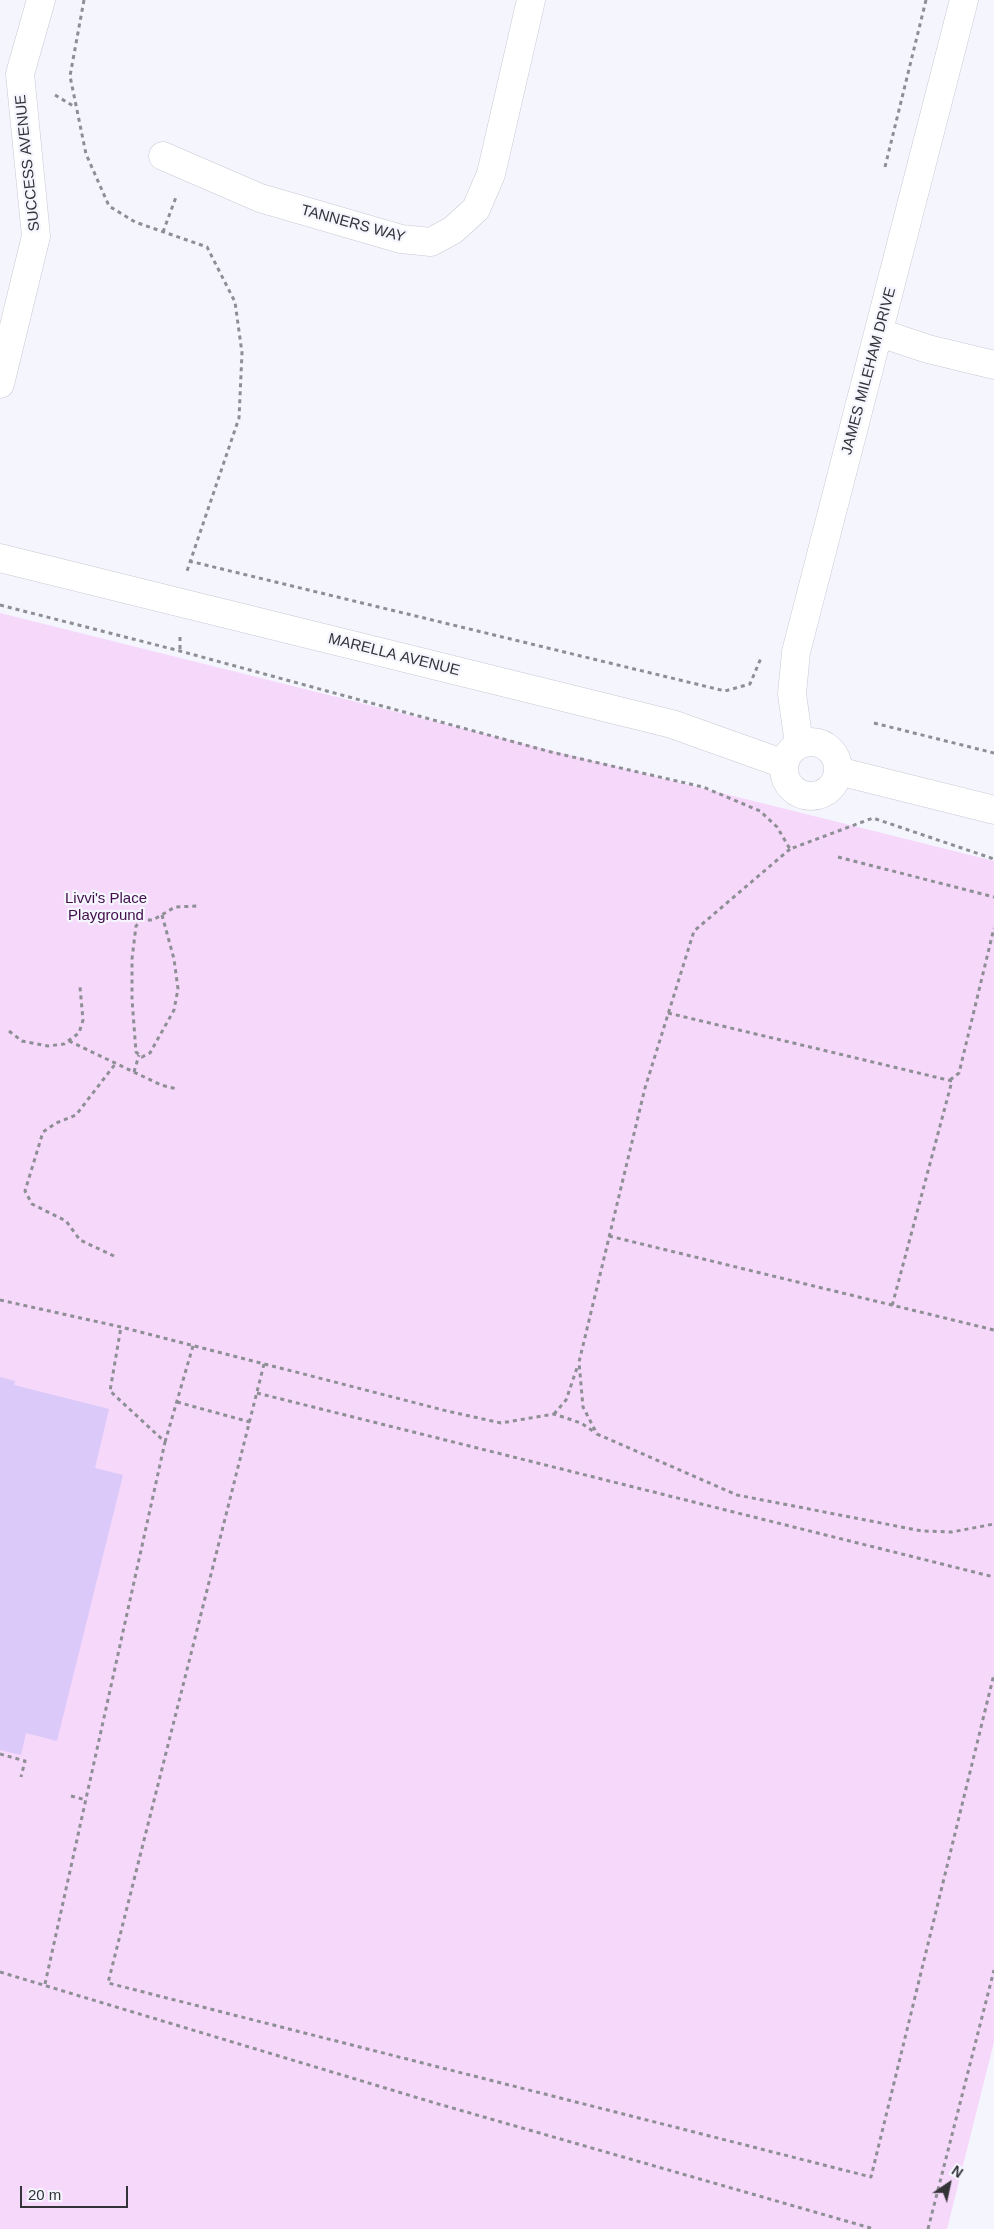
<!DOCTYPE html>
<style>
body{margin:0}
#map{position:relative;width:994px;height:2229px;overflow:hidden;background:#f4f5fd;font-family:Helvetica,sans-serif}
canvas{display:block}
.north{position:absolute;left:924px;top:2159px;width:50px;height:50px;-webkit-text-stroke:4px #f4f5fd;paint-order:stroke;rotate:34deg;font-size:14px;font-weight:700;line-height:20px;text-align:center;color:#343438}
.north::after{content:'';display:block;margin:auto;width:18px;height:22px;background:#343438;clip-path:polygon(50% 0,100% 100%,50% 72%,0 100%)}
.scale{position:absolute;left:20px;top:2186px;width:108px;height:22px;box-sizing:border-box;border:2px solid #343438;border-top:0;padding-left:6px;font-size:15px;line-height:18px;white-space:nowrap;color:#343438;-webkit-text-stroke:4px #f4f5fd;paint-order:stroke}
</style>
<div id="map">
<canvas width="994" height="2229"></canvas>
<div class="north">N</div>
<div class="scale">20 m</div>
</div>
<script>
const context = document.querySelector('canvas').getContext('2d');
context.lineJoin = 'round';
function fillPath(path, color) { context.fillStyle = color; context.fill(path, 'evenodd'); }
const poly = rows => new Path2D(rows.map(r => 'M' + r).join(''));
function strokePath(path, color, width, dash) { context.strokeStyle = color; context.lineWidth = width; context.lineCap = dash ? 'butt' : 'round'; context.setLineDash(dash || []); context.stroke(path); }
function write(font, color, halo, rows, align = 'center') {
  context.font = font + ' Helvetica,sans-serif'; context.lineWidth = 4.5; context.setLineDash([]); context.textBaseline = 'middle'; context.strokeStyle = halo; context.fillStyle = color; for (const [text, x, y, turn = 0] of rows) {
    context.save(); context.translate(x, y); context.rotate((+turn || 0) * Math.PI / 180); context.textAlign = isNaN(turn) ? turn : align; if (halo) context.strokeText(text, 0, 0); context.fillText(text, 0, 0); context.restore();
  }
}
fillPath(poly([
 [0,613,994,861,994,2042,947,2229,0,2229]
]), '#f6d8fb');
fillPath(poly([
 [0,1377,15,1381,14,1385,109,1409,95,1468,123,1475,57,1741,26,1733,21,1755,0,1750]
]), '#dac9f9');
const minor = poly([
 [163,156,260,198,401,239,431,242,453,230,476,209,491,174,531,0],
 [880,333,928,349,994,365],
 [0,384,36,236,20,74,41,0],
 [0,558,672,724,784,764],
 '784 769a27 27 0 1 1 54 0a27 27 0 1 1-54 0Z',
 [799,744,792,694,796,652,964,0],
 [838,771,994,810]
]);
strokePath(minor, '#c8c9d3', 29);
strokePath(poly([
 [84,0,70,76,86,154,109,206,135,222,207,247,235,302,242,353,239,418,187,571],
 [55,95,75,107],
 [885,167,926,0],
 [163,232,176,197],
 [189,561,725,691,750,684,761,658],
 [0,605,180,651,551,752,703,787,760,811,777,827,790,849,873,818,994,859],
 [180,637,180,651],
 [874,723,994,753],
 [790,849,694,931,645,1088,579,1362,583,1407,597,1434,737,1495,922,1531,952,1532,994,1524],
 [838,857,994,897],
 [162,915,174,959,178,989,174,1010,150,1053,142,1057,136,1052,132,999,132,959,136,926,142,920,153,920,175,907,197,906],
 [668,1013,952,1081,892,1306],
 [9,1031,22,1041,48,1046,64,1044,79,1033,83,1020,80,987],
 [69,1041,161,1085,177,1089],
 [134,1072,139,1055],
 [950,1080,959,1073,994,928],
 [609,1236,994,1330],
 [114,1256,80,1240,66,1221,32,1204,25,1191,43,1132,56,1123,76,1115,116,1063],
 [0,1300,121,1327,447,1411,501,1423,554,1414,581,1423,596,1433],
 [264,1364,108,1983,871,2177,994,1674],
 [257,1393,994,1577],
 [177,1402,250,1422],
 [554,1414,566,1400,578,1365],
 [165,1442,193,1346],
 [0,1754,25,1761,21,1777],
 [71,1796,86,1800],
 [0,1972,435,2103,874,2229],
 [45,1984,165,1442,110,1391,121,1327],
 [928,2229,994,1970]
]), '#8e8f95', 3, [4, 4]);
strokePath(minor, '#fff', 28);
write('15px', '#343438', '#f4f5fd', [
 ["SUCCESS AVENUE",28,163,-96],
 ["TANNERS WAY",353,224,15],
 ["JAMES MILEHAM DRIVE",869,371,-75],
 ["MARELLA AVENUE",394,655,14]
]);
write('15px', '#420e4b', '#f4f5fd', [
 ["Livvi's Place",106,899],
 ["Playground",106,916]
]);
</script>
